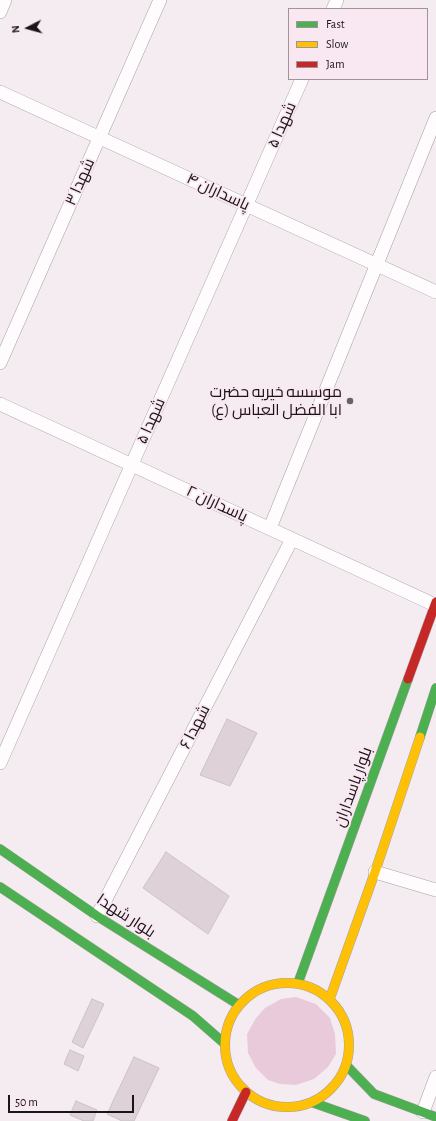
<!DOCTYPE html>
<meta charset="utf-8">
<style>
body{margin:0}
#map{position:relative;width:436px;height:1121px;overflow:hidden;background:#f5ecf1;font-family:"Alegreya Sans",sans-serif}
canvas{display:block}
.legend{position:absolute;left:288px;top:8px;width:140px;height:72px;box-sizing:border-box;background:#f9e8f1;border:1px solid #a0949a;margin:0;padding:5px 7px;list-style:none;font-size:12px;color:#1b1518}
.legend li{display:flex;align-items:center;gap:8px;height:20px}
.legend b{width:20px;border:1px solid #a0949a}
.north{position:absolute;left:8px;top:8px;width:40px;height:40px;-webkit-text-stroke:3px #f9e8f1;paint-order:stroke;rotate:264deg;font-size:11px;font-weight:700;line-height:16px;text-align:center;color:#1b1518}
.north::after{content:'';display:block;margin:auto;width:14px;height:18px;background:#1b1518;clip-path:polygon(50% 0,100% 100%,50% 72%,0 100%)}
.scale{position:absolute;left:8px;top:1095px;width:126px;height:18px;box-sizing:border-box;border:2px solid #1b1518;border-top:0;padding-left:5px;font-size:12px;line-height:14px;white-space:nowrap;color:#1b1518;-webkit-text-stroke:3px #f9e8f1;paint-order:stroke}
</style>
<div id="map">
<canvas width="436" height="1121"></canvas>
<ul class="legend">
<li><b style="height:5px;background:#4caf50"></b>Fast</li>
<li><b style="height:5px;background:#ffc107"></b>Slow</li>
<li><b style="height:5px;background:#c62828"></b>Jam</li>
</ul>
<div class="north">N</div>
<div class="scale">50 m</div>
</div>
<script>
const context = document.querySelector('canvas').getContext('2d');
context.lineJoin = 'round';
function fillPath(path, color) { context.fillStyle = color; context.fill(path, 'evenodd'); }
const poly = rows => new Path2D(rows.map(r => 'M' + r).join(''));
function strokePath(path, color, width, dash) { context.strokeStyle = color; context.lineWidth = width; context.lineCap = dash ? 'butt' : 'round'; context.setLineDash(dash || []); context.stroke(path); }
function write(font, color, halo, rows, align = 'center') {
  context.font = font + ' "Alegreya Sans",Cairo,sans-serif'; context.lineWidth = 3.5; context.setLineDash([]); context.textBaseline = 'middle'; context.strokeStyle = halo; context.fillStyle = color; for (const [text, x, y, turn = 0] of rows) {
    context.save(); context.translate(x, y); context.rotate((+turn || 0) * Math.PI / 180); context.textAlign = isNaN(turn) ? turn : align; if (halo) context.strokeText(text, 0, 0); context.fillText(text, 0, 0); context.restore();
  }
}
fillPath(poly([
 [296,997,316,1004,330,1018,335,1034,336,1054,328,1067,314,1079,296,1085,280,1084,268,1080,256,1068,248,1053,247,1034,256,1018,265,1008,281,999]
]), '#e9cada');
const building = poly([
 [227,719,257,733,230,786,200,775,227,719],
 [166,852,229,896,208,934,143,888,166,852],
 [92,999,104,1004,83,1048,72,1042,92,999],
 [70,1050,84,1056,78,1071,64,1064,70,1050],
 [134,1057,159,1068,134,1121,122,1121,107,1114,134,1057],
 [76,1101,97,1110,93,1121,84,1121,70,1115,76,1101]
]);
fillPath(building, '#ded2d8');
strokePath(building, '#c9c2c6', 1);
const street = poly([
 [333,9,337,0],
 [0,12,5,0],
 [0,92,436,292],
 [0,363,160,0],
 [0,404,435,605],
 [270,528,436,118],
 [0,763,302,79],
 [375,872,436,890],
 [97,916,292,539],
 [423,1112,436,1077]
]);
const fast = poly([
 [420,737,436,688],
 [0,849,97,916,239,1005],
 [0,887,193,1016,225,1044],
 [298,983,408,679],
 [347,1066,374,1094,436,1117],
 [314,1103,365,1121]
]);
const slow = poly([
 '225 1045a62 62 0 1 1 124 0a62 62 0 1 1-124 0Z',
 [330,998,375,872,420,737]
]);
const jam = poly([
 [408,679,436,602],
 [232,1121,246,1092]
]);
strokePath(street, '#a7a1a4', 14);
strokePath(fast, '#a7a1a4', 10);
strokePath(slow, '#a7a1a4', 10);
strokePath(jam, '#a7a1a4', 10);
strokePath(street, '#fefcfd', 13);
strokePath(fast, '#4caf50', 9);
strokePath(slow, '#ffc107', 9);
strokePath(jam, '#c62828', 9);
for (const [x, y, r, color] of [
 [350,401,4,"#676064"]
]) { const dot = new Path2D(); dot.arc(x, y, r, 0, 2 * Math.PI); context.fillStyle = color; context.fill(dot); strokePath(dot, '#f9e8f1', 1.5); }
write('16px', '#1b1518', '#f9e8f1', [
 ["شهدا ۵",282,125,-66],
 ["شهدا ۳",80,182,-66],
 ["پاسداران ۴",218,192,25],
 ["شهدا ۵",151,421,-66],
 ["پاسداران ۲",217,504,25],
 ["شهدا ۶",195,727,-63],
 ["بلوار پاسداران",353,787,-70],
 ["بلوار شهدا",126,916,33]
]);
write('16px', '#1b1518', '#f9e8f1', [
 ["موسسه خیریه حضرت",342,392],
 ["ابا الفضل العباس (ع)",342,410]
], 'right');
</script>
